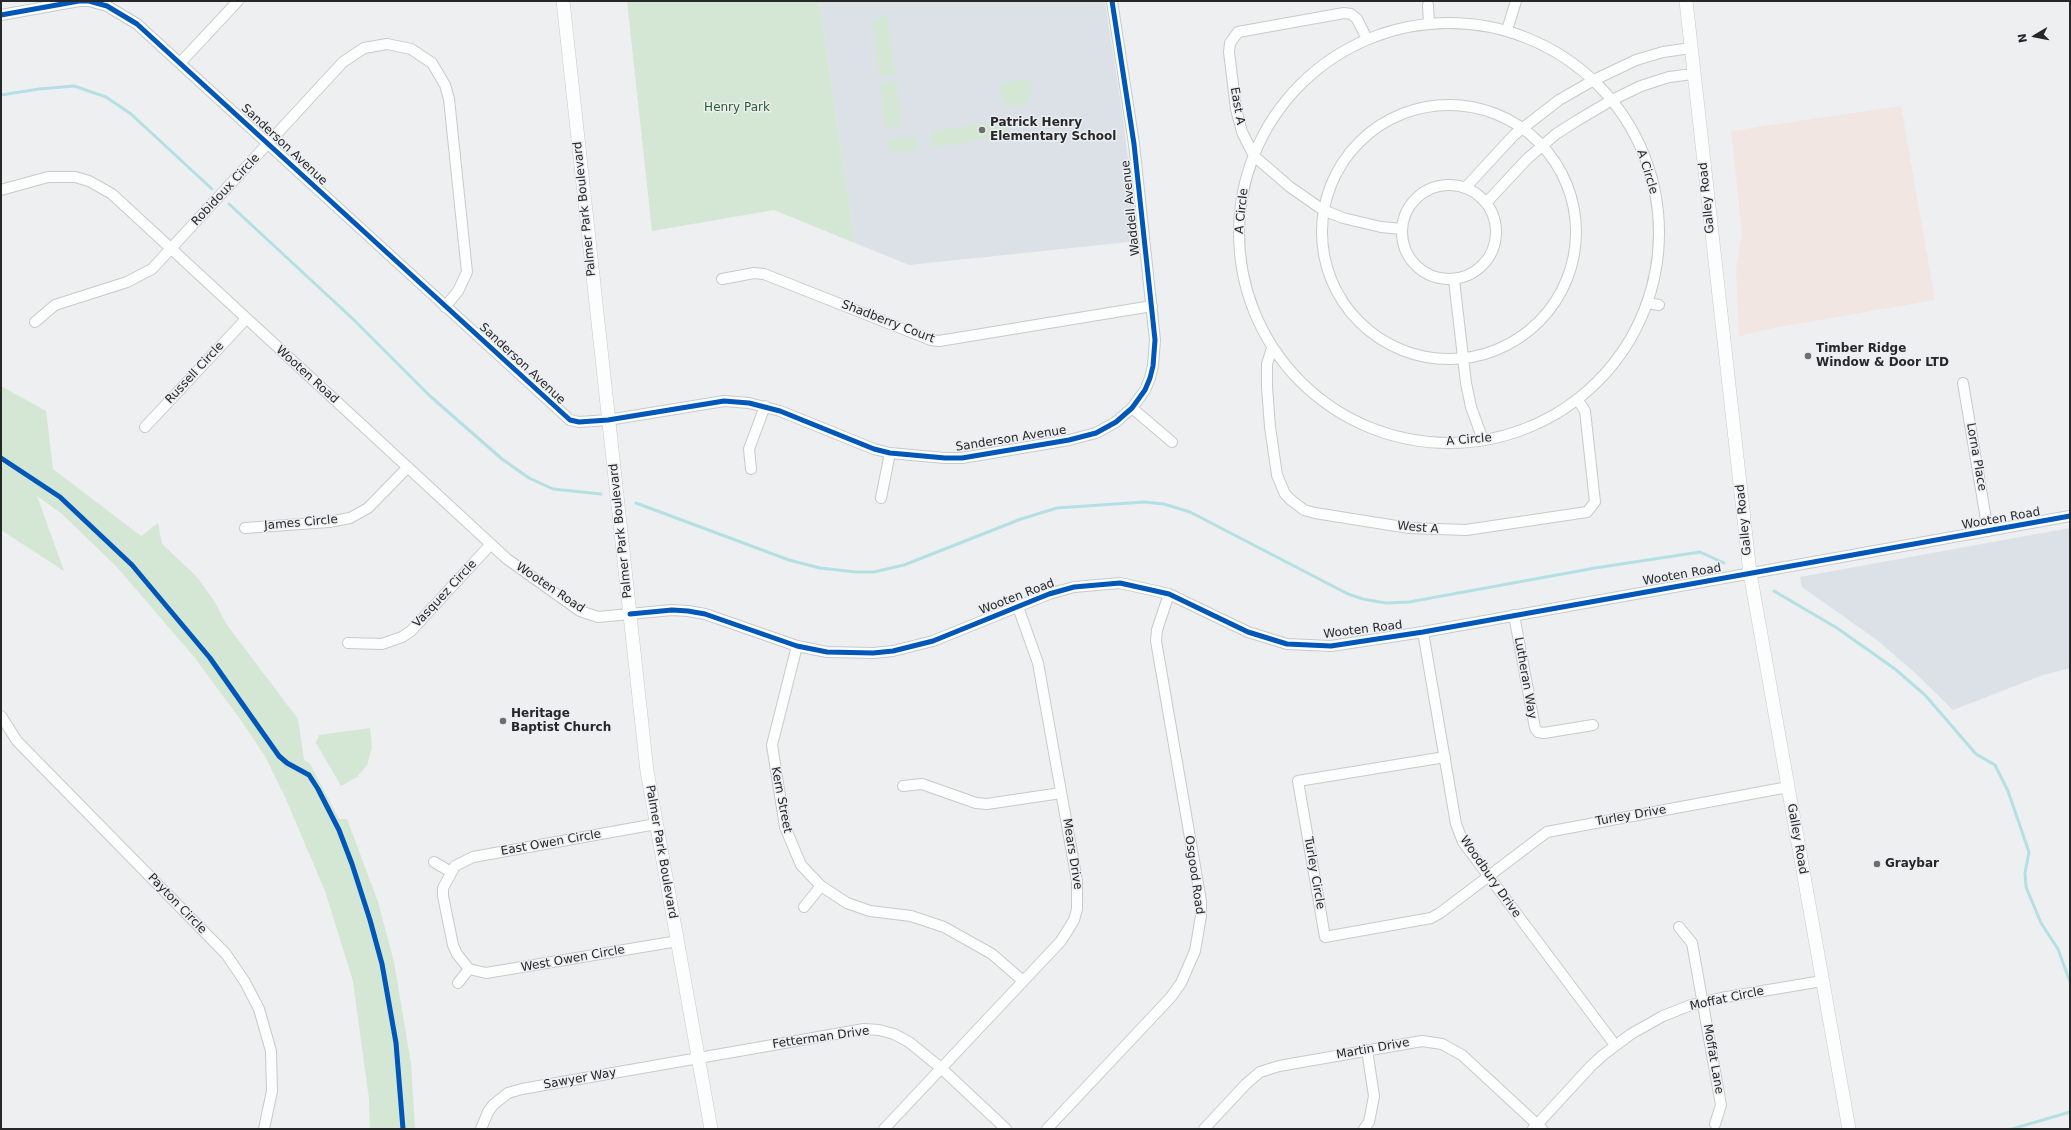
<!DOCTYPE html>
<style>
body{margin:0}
#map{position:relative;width:2071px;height:1130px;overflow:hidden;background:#edeff1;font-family:"DejaVu Sans",sans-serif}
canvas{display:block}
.frame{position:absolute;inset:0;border:2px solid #262728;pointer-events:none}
.north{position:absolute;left:2015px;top:16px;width:40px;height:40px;-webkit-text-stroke:3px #eceff2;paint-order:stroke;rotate:260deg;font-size:11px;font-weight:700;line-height:16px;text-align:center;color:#262728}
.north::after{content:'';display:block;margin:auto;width:14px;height:18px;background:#262728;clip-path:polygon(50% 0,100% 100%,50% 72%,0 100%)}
</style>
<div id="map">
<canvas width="2071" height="1130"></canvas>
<div class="frame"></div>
<div class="north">N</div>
</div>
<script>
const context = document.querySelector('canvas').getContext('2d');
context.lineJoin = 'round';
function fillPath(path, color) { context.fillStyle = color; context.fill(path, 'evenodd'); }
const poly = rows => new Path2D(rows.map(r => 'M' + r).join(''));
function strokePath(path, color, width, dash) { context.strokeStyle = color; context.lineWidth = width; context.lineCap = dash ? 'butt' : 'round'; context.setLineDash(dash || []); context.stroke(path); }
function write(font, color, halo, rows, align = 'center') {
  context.font = font + ' "DejaVu Sans",sans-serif'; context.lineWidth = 3; context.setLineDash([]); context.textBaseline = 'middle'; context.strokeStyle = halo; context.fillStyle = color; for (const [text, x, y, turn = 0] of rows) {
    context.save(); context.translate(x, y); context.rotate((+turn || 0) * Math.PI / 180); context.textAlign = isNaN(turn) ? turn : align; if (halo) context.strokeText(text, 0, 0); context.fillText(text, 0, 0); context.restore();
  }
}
fillPath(poly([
 [1901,106,1935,300,1762,330,1739,337,1736,270,1742,233,1731,131]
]), '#f2e6e2');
fillPath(poly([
 [819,1,1105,1,1123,118,1138,241,909,265,855,243],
 [2070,528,2070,668,2043,675,1953,710,1913,671,1877,640,1802,587,1800,577]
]), '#dbe1e6');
fillPath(poly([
 [627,1,819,1,855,243,774,210,652,231],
 [887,17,895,75,879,76,873,19],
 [1029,78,1033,95,1028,96,1028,103,1005,107,1000,84],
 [897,81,902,126,885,128,880,83],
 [1005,119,1008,134,933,148,931,132],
 [915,135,918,149,897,153,889,150,888,140],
 [1,386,46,411,53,469,141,536,158,523,162,544,196,576,213,599,227,625,298,719,304,760,310,764,339,819,347,819,378,902,394,962,411,1064,415,1129,370,1129,369,1099,353,981,325,891,285,797,265,756,243,723,195,658,116,566,62,514,37,496,64,571,1,530],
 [370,728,372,747,367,765,357,777,341,786,316,743,319,735]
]), '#d4e6d4');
strokePath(poly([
 [1,95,39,89,74,86,106,97,131,114,212,189],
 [229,204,353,319,430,396,502,459,529,478,553,489,601,494],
 [636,503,789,560,820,568,856,572,874,572,904,565,1021,519,1057,508,1144,502,1164,504,1190,512,1348,594,1363,599,1386,603,1409,602,1595,568,1700,552,1724,563],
 [1774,591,1837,628,1895,669,1925,695,1976,754,1995,765,2008,791,2029,852,2025,873,2026,887,2041,923,2058,949,2070,982],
 [2012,1129,2070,1112]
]), '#b4e0e4', 3);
const minor = poly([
 [1428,5,1429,23],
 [1,15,79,1,89,1,107,6,137,24,570,420,579,422,608,420,724,401,749,403,780,411,874,449,890,453,945,458,962,458,1069,440,1096,433,1116,422,1132,408,1145,390,1150,378,1153,366,1155,340,1134,144,1112,1],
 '1239 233a210 210 0 1 1 420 0a210 210 0 1 1-420 0Z',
 [1507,30,1516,1],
 [1367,39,1357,19,1351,14,1344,13,1238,32,1230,43,1229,52,1236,109,1242,132,1254,156,1290,187,1323,210,1343,218,1381,227,1402,229],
 [180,63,238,1],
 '1322 232a127 127 0 1 1 254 0a127 127 0 1 1-254 0Z',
 '1402 232a47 47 0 1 1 94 0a47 47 0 1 1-94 0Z',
 [1465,188,1514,135,1559,100,1594,80,1636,60,1663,52,1691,48],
 [1,190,48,177,75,177,89,181,112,194,507,559,580,611,598,617,672,610,688,611,705,614,797,646,827,652,873,653,893,651,933,641,1049,594,1074,587,1120,583,1169,594,1248,632,1287,644,1331,646,1423,632,2070,516],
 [1486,203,1527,159,1556,134,1578,120,1612,100,1641,86,1669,77,1693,74],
 [722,279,754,273,764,274,931,340,939,341,1152,306],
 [1454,280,1466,383,1471,407,1483,440],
 [1647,303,1659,305],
 [35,322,55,305,127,282,152,269,343,62,364,48,387,44,411,49,432,63,445,85,449,99,467,272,458,291,445,307],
 [1272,348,1267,364,1267,387,1270,427,1277,475,1285,494,1291,500,1304,510,1315,513,1409,528,1466,530,1587,512,1595,502,1585,411,1577,399],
 [1963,383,1988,531],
 [1132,408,1172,442],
 [145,427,246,319],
 [751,469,749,449,765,406],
 [881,498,890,453],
 [245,528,329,522,350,518,368,508,408,467],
 [1514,615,1535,728,1538,732,1544,733,1593,725],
 [1423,632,1456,824,1463,842,1615,1045],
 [348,643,382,644,402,637,411,631,491,544],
 [797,646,772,745,785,827,801,865,821,886,847,903,870,911,911,916,944,927,992,954,1023,981],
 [1,716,17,741,226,954,245,982,259,1009,271,1051,272,1091,264,1129],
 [1445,757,1298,781,1325,937,1431,918,1440,913,1547,832,1788,787],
 [903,786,922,784,976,803,987,804,1061,793],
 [656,824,473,857,455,866,443,888,443,896,453,945,457,954,469,969,486,973,678,941],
 [434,862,451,872],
 [804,907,821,886],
 [1679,927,1692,943,1721,1105,1715,1124],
 [458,983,469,969],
 [481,1129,488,1112,493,1105,508,1093,522,1089,864,1029,879,1030,894,1034,909,1042,941,1068,1006,1129],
 [884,1129,1061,941,1074,920,1077,909,1077,881,1038,663,1018,607],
 [1047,1129,1171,997,1181,983,1195,951,1201,916,1201,901,1156,641,1157,630,1169,594],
 [1204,1129,1246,1084,1260,1072,1279,1066,1422,1041,1442,1044,1462,1055,1542,1129],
 [1364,1129,1369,1122,1374,1096,1367,1050],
 [1533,1129,1591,1066,1603,1055,1631,1034,1663,1016,1691,1005,1721,998,1822,981]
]);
const major = poly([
 [563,1,647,771,711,1129],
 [1686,1,1750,573,1849,1129]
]);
strokePath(minor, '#c8caca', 12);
strokePath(major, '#c8caca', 14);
strokePath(minor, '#fcfdfd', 10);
strokePath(major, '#fcfdfd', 13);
strokePath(poly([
 [1,15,79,1,89,1,107,6,137,24,570,420,579,422,608,420,724,401,749,403,780,411,874,449,890,453,945,458,962,458,1069,440,1096,433,1116,422,1132,408,1145,390,1150,378,1153,366,1155,340,1134,144,1112,1],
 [1,458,60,497,132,565,210,658,279,756,287,763,309,775,318,789,339,830,352,864,370,920,382,964,396,1043,403,1129],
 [630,614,672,610,688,611,705,614,797,646,827,652,873,653,893,651,933,641,1049,594,1074,587,1120,583,1169,594,1248,632,1287,644,1331,646,1423,632,2070,516]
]), '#0057b8', 5);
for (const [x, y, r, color] of [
 [982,130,4,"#6c6d6e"],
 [1808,356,4,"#6c6d6e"],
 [503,721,4,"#6c6d6e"],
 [1877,864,4,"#6c6d6e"]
]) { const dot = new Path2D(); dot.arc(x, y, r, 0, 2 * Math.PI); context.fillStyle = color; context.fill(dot); strokePath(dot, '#eceff2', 1.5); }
write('12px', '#262728', '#eceff2', [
 ["East A",1237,106,80],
 ["Sanderson Avenue",284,145,43],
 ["A Circle",1647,172,73],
 ["Robidoux Circle",226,190,-47],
 ["Galley Road",1707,198,-96],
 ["Waddell Avenue",1131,208,-96],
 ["Palmer Park Boulevard",585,209,-96],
 ["A Circle",1242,211,-84],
 ["Shadberry Court",888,322,21],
 ["Sanderson Avenue",522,364,43],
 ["Russell Circle",195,373,-47],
 ["Wooten Road",307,375,42],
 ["Sanderson Avenue",1011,439,-9],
 ["A Circle",1469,440,-5],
 ["Lorna Place",1976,457,80],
 ["Wooten Road",2001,519,-10],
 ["Galley Road",1744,520,-96],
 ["James Circle",301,523,-5],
 ["West A",1418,528,5],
 ["Palmer Park Boulevard",621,531,-96],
 ["Wooten Road",1682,575,-10],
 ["Wooten Road",550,588,34],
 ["Vasquez Circle",445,594,-47],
 ["Wooten Road",1017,597,-21],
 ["Wooten Road",1363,630,-7],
 ["Lutheran Way",1525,678,80],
 ["Kern Street",781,800,79],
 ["Turley Drive",1631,816,-10],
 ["Galley Road",1797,839,80],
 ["East Owen Circle",551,843,-10],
 ["Palmer Park Boulevard",661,852,80],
 ["Mears Drive",1072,854,81],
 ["Turley Circle",1314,873,80],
 ["Osgood Road",1194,875,82],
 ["Woodbury Drive",1490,877,55],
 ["Payton Circle",177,904,46],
 ["West Owen Circle",573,959,-10],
 ["Moffat Circle",1727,999,-12],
 ["Fetterman Drive",821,1038,-8],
 ["Martin Drive",1373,1049,-10],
 ["Moffat Lane",1713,1059,80],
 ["Sawyer Way",580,1079,-10]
]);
write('12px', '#2a5b2b', '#eceff2', [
 ["Henry Park",737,108]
]);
write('bold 12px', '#262728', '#eceff2', [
 ["Patrick Henry",990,123],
 ["Elementary School",990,137],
 ["Timber Ridge",1816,349],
 ["Window & Door LTD",1816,363],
 ["Heritage",511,714],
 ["Baptist Church",511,728],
 ["Graybar",1885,864]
], 'left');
</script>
